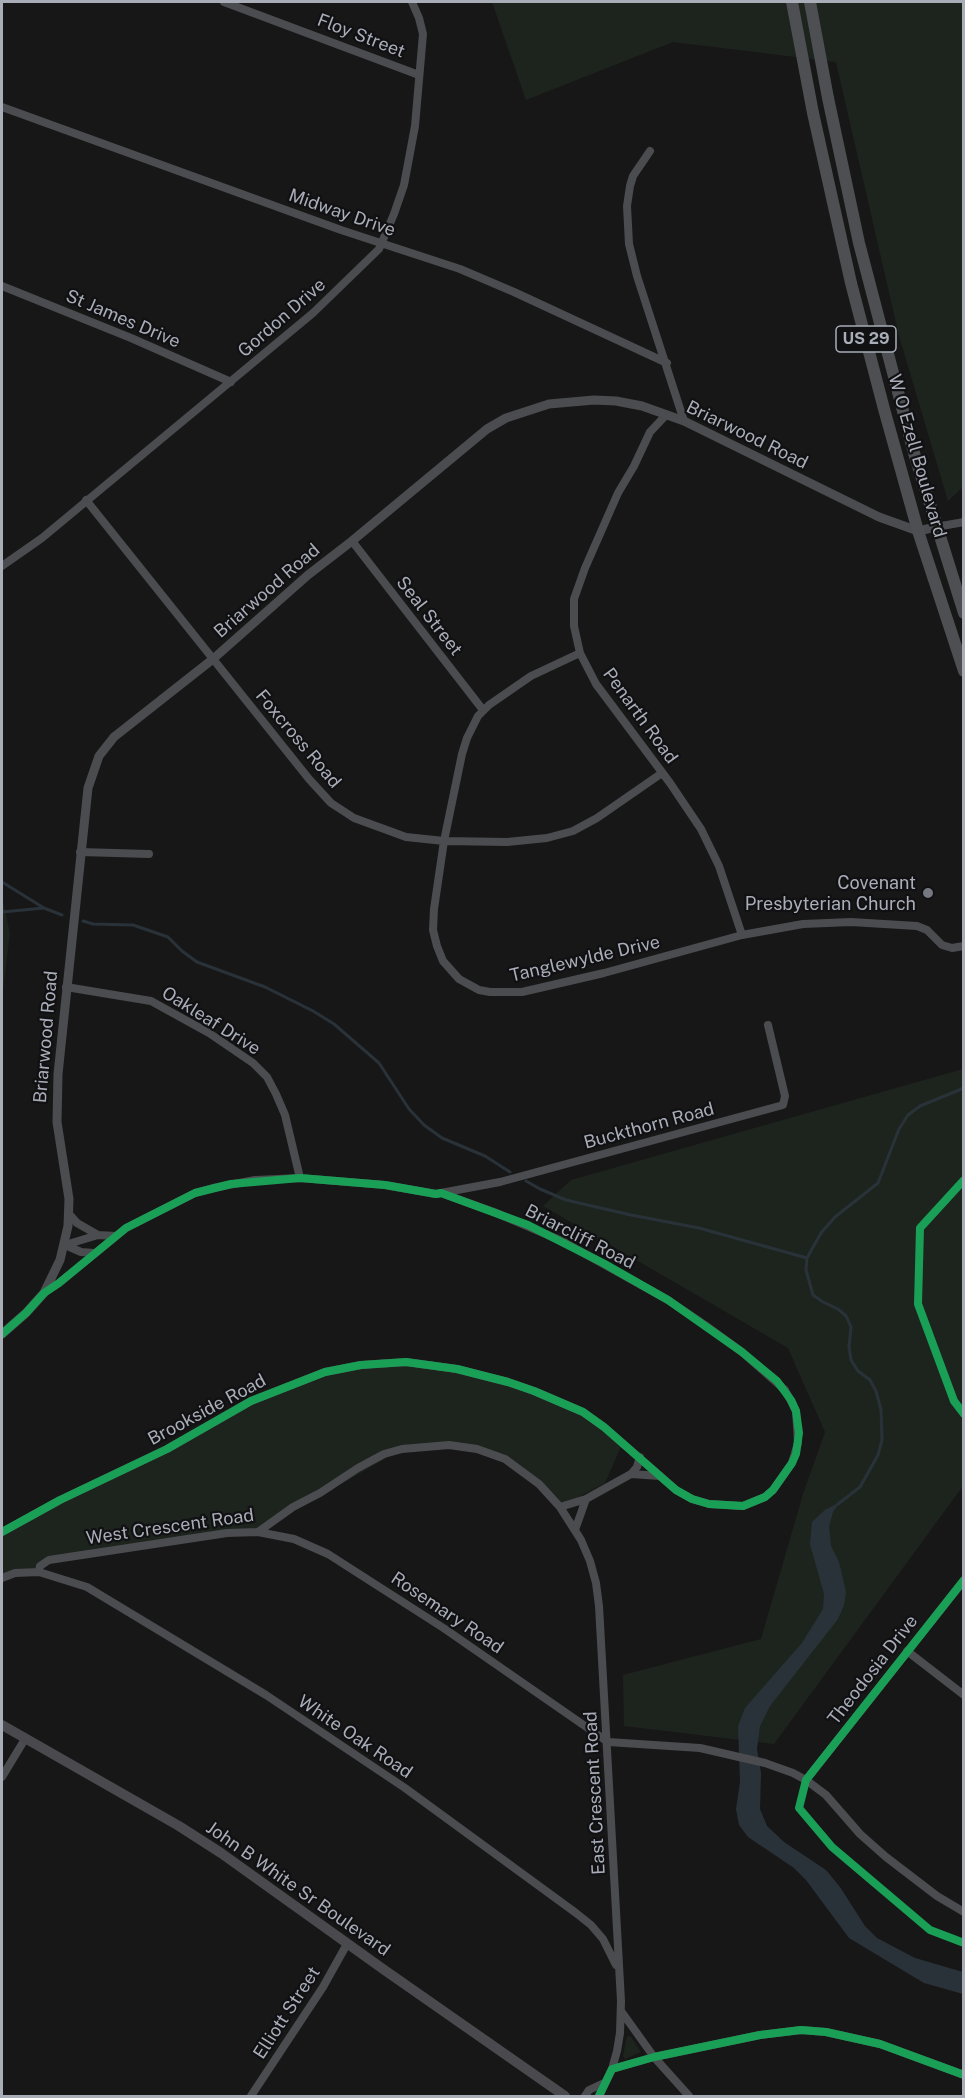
<!DOCTYPE html>
<style>
body{margin:0}
#map{position:relative;width:965px;height:2098px;overflow:hidden;background:#171717;font-family:"Public Sans",sans-serif}
canvas{display:block}
.frame{position:absolute;inset:0;border:3px solid #a8adb8;pointer-events:none}
</style>
<div id="map">
<canvas width="965" height="2098"></canvas>
<div class="frame"></div>
</div>
<script>
const context = document.querySelector('canvas').getContext('2d');
context.lineJoin = 'round';
function fillPath(path, color) { context.fillStyle = color; context.fill(path, 'evenodd'); }
const poly = rows => new Path2D(rows.map(r => 'M' + r).join(''));
function strokePath(path, color, width, dash) { context.strokeStyle = color; context.lineWidth = width; context.lineCap = dash ? 'butt' : 'round'; context.setLineDash(dash || []); context.stroke(path); }
function write(font, color, halo, rows, align = 'center') {
  context.font = font + ' "Public Sans",sans-serif'; context.lineWidth = 4.5; context.setLineDash([]); context.textBaseline = 'middle'; context.strokeStyle = halo; context.fillStyle = color; for (const [text, x, y, turn = 0] of rows) {
    context.save(); context.translate(x, y); context.rotate((+turn || 0) * Math.PI / 180); context.textAlign = isNaN(turn) ? turn : align; if (halo) context.strokeText(text, 0, 0); context.fillText(text, 0, 0); context.restore();
  }
}
fillPath(poly([
 [492,2,963,2,964,486,948,501,899,336,836,62,673,42,526,100],
 [3,901,10,933,2,999,2,902],
 [963,1069,963,1486,774,1744,624,1726,623,1675,761,1639,803,1494,825,1432,788,1348,543,1206,571,1180],
 [406,1362,482,1375,559,1401,623,1442,605,1483,560,1507,505,1459,449,1445,402,1449,258,1532,49,1560,39,1572,2,1578,2,1532,251,1401,325,1372],
 [627,2036,631,2037,641,2052,625,2059,623,2056]
]), '#1d241e');
fillPath(poly([
 [840,1502,833,1512,829,1527,831,1546,839,1562,846,1592,844,1605,838,1619,770,1706,760,1726,757,1749,761,1773,760,1809,767,1826,784,1842,826,1870,840,1887,865,1926,877,1938,915,1958,963,1972,963,1994,924,1983,849,1938,806,1880,794,1868,748,1837,739,1825,736,1809,740,1782,738,1726,745,1708,802,1643,823,1609,824,1594,810,1544,812,1522,825,1510]
]), '#2a3239');
strokePath(poly([
 [962,2,964,3],
 [2,882,44,908,62,915],
 [2,912,44,908],
 [83,921,93,924,133,925,168,937,182,951,197,962,265,987,313,1011,334,1024,379,1063,409,1109,424,1125,442,1138,485,1156,510,1172],
 [526,1181,540,1189,566,1200,631,1215,699,1228,807,1258],
 [838,1504,860,1487,878,1455,882,1440,881,1410,876,1391,870,1380,858,1371,851,1360,849,1347,851,1327,846,1316,838,1309,823,1302,813,1295,806,1270,807,1258,821,1233,835,1217,878,1183,899,1129,908,1115,920,1106,964,1088]
]), '#2a3239', 3);
strokePath(poly([
 [224,2,419,75],
 [2,107,341,230,460,269,514,292,667,363],
 [650,151,633,176,630,186,627,206,629,244,637,276,684,421],
 [2,286,131,338,231,382],
 [666,415,650,432,634,466,618,493,585,568,574,599,574,626,580,653,596,684,670,783,701,829,719,866,742,935],
 [86,500,309,779,331,803,354,818,406,837,444,841,507,842,547,838,573,831,597,818,662,773],
 [936,527,964,522],
 [352,541,483,710],
 [2,566,42,538,313,313,379,249,394,214,404,185,415,126,423,34,419,18,412,2],
 [580,653,531,676,489,705,478,716,467,738,462,754,444,841,434,909,433,930,437,946,443,961,459,979,479,990,490,992,522,992,604,973,742,935,803,924,851,922,917,926,927,930,942,945,952,948,964,946],
 [80,852,149,854],
 [66,987,151,1001,209,1033,253,1063,267,1077,276,1094,285,1115,300,1178],
 [441,1193,500,1182,783,1105,785,1096,768,1025],
 [69,1214,77,1223,98,1235],
 [65,1245,98,1235,116,1236],
 [65,1245,81,1252,94,1253],
 [631,1474,660,1476],
 [560,1507,586,1499,631,1474,637,1467,640,1457],
 [575,1530,586,1499],
 [2,1532,60,1500,167,1449,251,1401,325,1372,361,1365,406,1362,457,1369,508,1382,534,1391,583,1412,604,1427,676,1490,692,1499,709,1504,743,1506,765,1497,773,1490,792,1463,798,1443,796,1411,785,1390,742,1352,705,1325,668,1300,562,1241,494,1212,441,1193,436,1194,385,1185,300,1178,255,1180,213,1188,195,1193,126,1228,59,1283,44,1293],
 [258,1532,294,1539,328,1554,445,1629,608,1742,700,1748,765,1763,793,1773,806,1780,826,1795,860,1834,886,1857,937,1896,964,1912],
 [39,1572,40,1566,49,1560,227,1533,258,1532,293,1507,320,1493,358,1468,384,1454,402,1449,449,1445,477,1449,505,1459,539,1484,560,1507,581,1540,590,1561,596,1583,599,1606,621,2001,620,2033,617,2051,612,2069,599,2096],
 [2,1578,15,1573,39,1572,87,1587,266,1695,405,1788,576,1913,591,1925,603,1939,616,1965],
 [907,1651,964,1695],
 [2,1777,25,1739],
 [806,1780,964,1580],
 [621,2011,654,2057,689,2096],
 [612,2069,654,2057,760,2035,801,2030,826,2032,880,2044,964,2075],
 [251,2096,323,1987,347,1944],
 [585,2096,589,2090,604,2083]
]), '#4b4c50', 8);
strokePath(poly([
 [2,1334,26,1313,44,1293,60,1260,68,1226,69,1199,57,1122,58,1074,88,788,99,756,114,737,213,659,308,575,352,541,487,429,506,418,549,404,594,400,616,401,642,406,684,421,879,517,918,531,936,527]
]), '#4b4c50', 9);
strokePath(poly([
 [2,1725,179,1826,221,1853,383,1969,565,2096]
]), '#4a4a4e', 10);
strokePath(poly([
 [792,2,813,113,851,283,884,409,918,531,964,671],
 [810,2,828,98,859,243,914,453,964,613]
]), '#4d4f52', 12);
strokePath(poly([
 [964,1180,920,1228,918,1304,954,1401,964,1414],
 [2,1334,26,1313,44,1293,59,1283,126,1228,195,1193,231,1184,300,1178,385,1185,436,1194,441,1193,528,1225,603,1263,668,1300,742,1352,777,1381,791,1400,796,1411,799,1433,796,1454,792,1463,773,1490,765,1497,743,1506,709,1504,692,1499,676,1490,604,1427,583,1412,534,1391,508,1382,457,1369,406,1362,361,1365,325,1372,251,1401,167,1449,60,1500,2,1532],
 [964,1580,806,1780,799,1808,832,1847,930,1930,964,1943],
 [599,2096,612,2069,654,2057,760,2035,801,2030,826,2032,880,2044,964,2075]
]), '#1a9f57', 8);
for (const [x, y, r, color] of [
 [928,893,6,"#757880"]
]) { const dot = new Path2D(); dot.arc(x, y, r, 0, 2 * Math.PI); context.fillStyle = color; context.fill(dot); strokePath(dot, '#111113', 2); }
for (const [x, y, w] of [
 [866,339,60]
]) { const box = new Path2D(); box.roundRect(x - w / 2, y - 13, w, 26, 4.5); context.fillStyle = '#111113'; context.fill(box); strokePath(box, '#a8adb8', 1.5); }
write('bold 16px', '#a8adb8', null, [
 ["US 29",866,339]
]);
write('18px', '#a8adb8', '#111113', [
 ["Floy Street",361,36,21],
 ["Midway Drive",342,213,19],
 ["Gordon Drive",282,318,-41],
 ["St James Drive",123,319,23],
 ["Briarwood Road",747,435,26],
 ["W O Ezell Boulevard",917,456,74],
 ["Briarwood Road",267,591,-41],
 ["Seal Street",429,616,52],
 ["Penarth Road",640,716,54],
 ["Foxcross Road",298,739,50],
 ["Tanglewylde Drive",585,959,-13],
 ["Oakleaf Drive",211,1021,32],
 ["Briarwood Road",46,1037,-85],
 ["Buckthorn Road",649,1126,-15],
 ["Briarcliff Road",580,1237,27],
 ["Brookside Road",207,1410,-28],
 ["West Crescent Road",170,1527,-8],
 ["Rosemary Road",447,1613,34],
 ["Theodosia Drive",873,1670,-52],
 ["White Oak Road",355,1737,34],
 ["East Crescent Road",595,1793,-93],
 ["John B White Sr Boulevard",298,1889,35],
 ["Elliott Street",287,2013,-57]
]);
write('18px', '#a8adb8', '#111113', [
 ["Covenant",916,883],
 ["Presbyterian Church",916,904]
], 'right');
</script>
